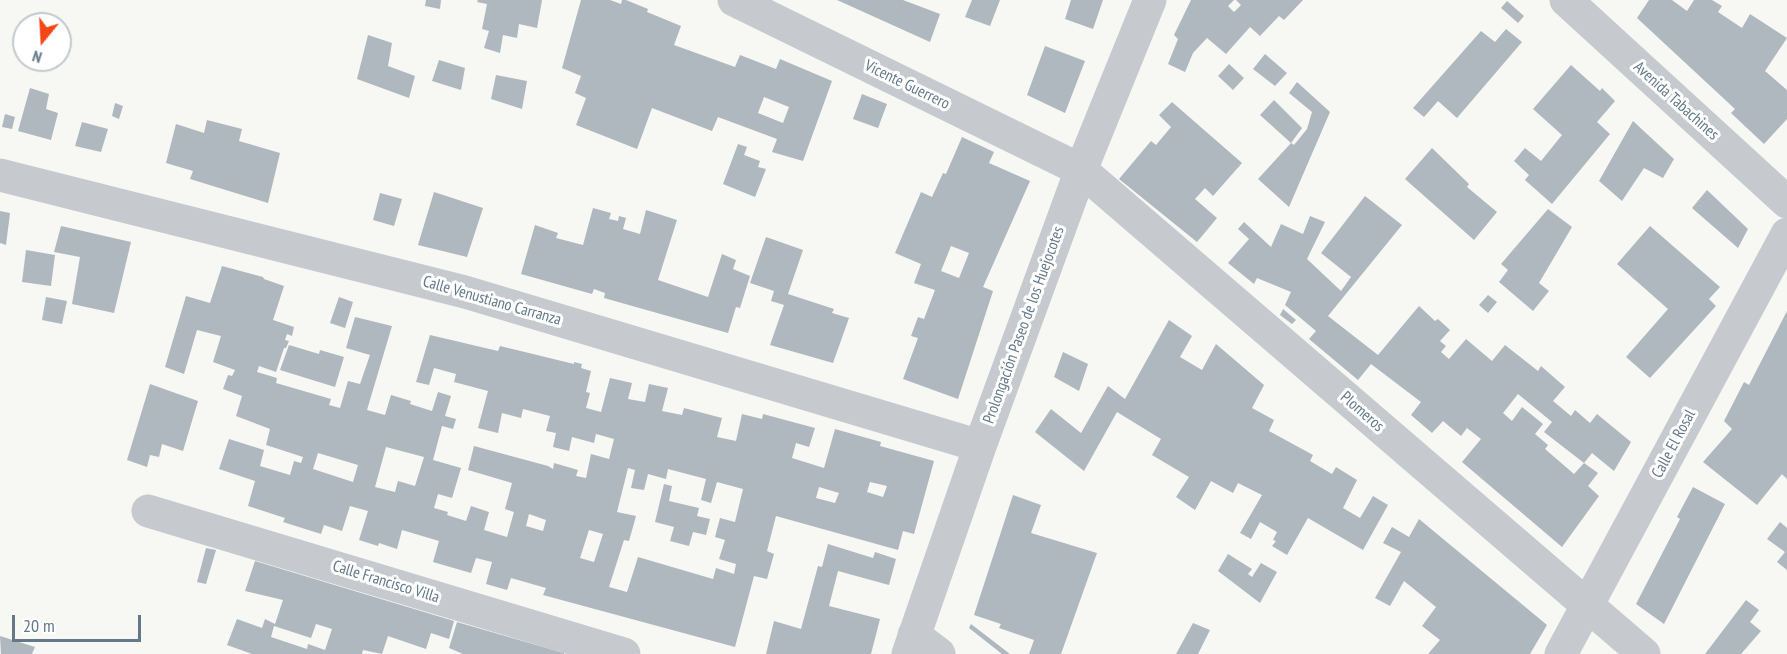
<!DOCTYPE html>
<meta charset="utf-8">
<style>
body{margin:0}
#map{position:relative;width:1787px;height:654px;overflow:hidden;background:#f7f7f4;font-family:"PT Sans Narrow",sans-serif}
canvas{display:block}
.north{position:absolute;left:12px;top:12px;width:60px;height:60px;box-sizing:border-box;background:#fff;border:2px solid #c1c9cf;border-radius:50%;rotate:198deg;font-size:16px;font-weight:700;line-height:24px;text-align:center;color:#637888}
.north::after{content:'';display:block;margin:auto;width:21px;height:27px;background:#f54616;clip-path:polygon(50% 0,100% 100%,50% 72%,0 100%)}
.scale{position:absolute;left:12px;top:615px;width:129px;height:27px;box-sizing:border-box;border:3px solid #637888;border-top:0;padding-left:8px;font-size:18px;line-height:21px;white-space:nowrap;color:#637888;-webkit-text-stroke:4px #fff;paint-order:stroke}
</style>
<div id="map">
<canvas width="1787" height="654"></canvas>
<div class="north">N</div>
<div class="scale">20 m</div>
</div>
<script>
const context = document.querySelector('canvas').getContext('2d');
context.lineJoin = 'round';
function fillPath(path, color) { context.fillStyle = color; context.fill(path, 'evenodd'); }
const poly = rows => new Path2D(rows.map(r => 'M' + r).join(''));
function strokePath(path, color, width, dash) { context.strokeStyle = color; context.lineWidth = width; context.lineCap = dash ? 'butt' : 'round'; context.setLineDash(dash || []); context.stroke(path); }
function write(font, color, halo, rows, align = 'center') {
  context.font = font + ' "PT Sans Narrow",sans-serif'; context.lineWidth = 6; context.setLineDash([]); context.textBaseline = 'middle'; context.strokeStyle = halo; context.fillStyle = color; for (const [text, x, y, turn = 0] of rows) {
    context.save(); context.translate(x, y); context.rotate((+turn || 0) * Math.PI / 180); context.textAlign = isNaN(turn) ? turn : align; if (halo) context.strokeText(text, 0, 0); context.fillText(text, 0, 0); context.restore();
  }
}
fillPath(poly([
 [426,0,441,0,440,9,425,6],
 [478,0,542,0,537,28,519,24,517,38,503,35,500,53,484,48,489,31,482,29,487,4,477,2],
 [581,0,610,0,621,4,622,0,626,0,648,9,647,12,681,26,674,45,735,67,740,55,776,69,780,59,832,81,803,161,772,152,777,139,718,117,712,131,652,108,637,149,576,125,586,98,575,93,581,76,562,68],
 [764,97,789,107,783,123,758,113],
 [837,0,903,0,940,14,930,42],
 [972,0,1000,0,990,26,965,17],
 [1071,0,1103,0,1093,29,1065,19],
 [1191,0,1234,0,1228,6,1234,12,1241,5,1236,0,1303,0,1284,20,1279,16,1260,36,1250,27,1226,54,1207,38,1193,53,1185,72,1168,64,1178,39,1174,35],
 [1649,0,1672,0,1687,11,1694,0,1712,0,1722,6,1718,12,1742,28,1750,14,1787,38,1765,71,1787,90,1787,119,1764,144,1731,113,1735,109,1637,18],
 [1507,1,1524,16,1518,23,1501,8],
 [1506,29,1522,42,1457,118,1438,101,1424,117,1413,108,1481,31,1495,42],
 [368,35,392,43,388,66,415,76,409,98,357,79],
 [1045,46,1085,61,1065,113,1027,95],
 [1265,54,1287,73,1275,86,1253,69],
 [439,60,465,68,461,90,432,81],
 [1229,64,1244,78,1233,90,1218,76],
 [1571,65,1600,91,1602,88,1615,101,1597,122,1610,134,1552,204,1525,180,1529,175,1514,161,1525,148,1541,161,1562,135,1533,109],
 [496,75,527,81,522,109,491,99],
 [1297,82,1330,112,1289,207,1258,179,1291,143,1294,145,1307,129,1312,112,1289,93],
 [30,88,49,94,46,109,58,113,51,140,18,131],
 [862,94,887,104,878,128,853,119],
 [1274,100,1302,128,1291,143,1260,115],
 [1172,102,1242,163,1213,196,1205,188,1195,199,1217,218,1197,242,1119,179,1151,141,1156,145,1171,127,1159,115],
 [115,103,123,106,119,119,112,116],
 [5,114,15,117,12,129,2,127],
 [207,120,242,129,239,141,280,153,268,203,190,179,193,171,166,163,176,124,204,133],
 [1633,121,1674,159,1663,178,1644,168,1622,201,1599,181],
 [82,122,108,129,101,152,75,146],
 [962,137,994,152,989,163,1030,181,983,287,993,291,958,399,903,379,918,338,911,336,918,317,924,319,935,290,914,283,921,264,895,253,921,192,932,197,943,173,946,174],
 [951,246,969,253,959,278,941,271],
 [738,144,747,147,744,155,760,161,758,167,766,169,755,197,723,184],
 [1432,148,1469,184,1467,187,1497,212,1474,240,1405,179],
 [1707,190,1748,229,1738,248,1692,208],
 [434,192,483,208,467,257,418,245],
 [380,193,402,199,394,226,373,220],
 [1365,196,1402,225,1328,316,1378,355,1419,306,1435,321,1438,319,1450,330,1440,341,1446,346,1441,352,1449,359,1466,339,1492,361,1505,345,1538,371,1541,366,1565,387,1553,401,1571,416,1575,410,1590,423,1597,414,1631,442,1614,471,1592,453,1584,463,1544,432,1552,422,1518,394,1503,413,1512,421,1522,407,1543,424,1535,434,1548,445,1545,449,1574,474,1584,463,1598,473,1588,486,1599,496,1562,547,1462,462,1481,439,1467,428,1461,436,1443,421,1432,433,1411,415,1421,402,1371,364,1358,380,1309,339,1316,331,1285,305,1291,292,1257,278,1254,284,1228,263,1249,239,1238,229,1244,222,1271,247,1281,224,1303,234,1310,216,1325,222,1307,259,1341,291,1351,277,1321,253],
 [593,208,611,213,609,219,618,221,619,216,626,218,623,229,640,234,646,210,677,220,658,280,708,297,722,254,736,260,733,269,750,276,740,308,736,307,728,333,604,298,605,293,594,289,592,294,521,274,535,225,558,233,556,238,583,245],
 [1548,209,1572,227,1539,283,1549,291,1533,311,1499,282,1508,270,1501,264],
 [0,211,10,213,6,245,0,243],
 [61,226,131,242,114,313,72,304,80,257,54,252],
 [1650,226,1720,287,1709,299,1716,306,1650,378,1626,357,1668,309,1617,264],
 [766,237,803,250,788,294,834,309,832,313,849,318,833,363,770,345,784,305,771,301,774,291,750,283],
 [26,250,55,255,51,286,22,282],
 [222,266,263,277,264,279,284,286,273,320,294,327,292,336,287,334,285,340,289,341,286,348,284,348,276,372,259,366,257,372,277,378,276,383,331,399,329,405,340,408,348,381,360,384,370,355,346,348,355,317,392,326,367,410,385,415,391,395,411,401,410,404,432,411,438,392,451,396,445,416,456,419,453,429,442,426,433,460,461,468,452,498,438,494,434,508,448,512,447,515,466,521,471,506,489,512,484,530,507,537,514,512,505,509,512,483,468,470,474,446,548,466,553,469,554,463,578,470,576,476,586,478,591,454,609,459,614,439,596,434,594,443,572,437,569,451,553,447,556,433,546,431,550,416,523,409,521,418,502,413,498,433,478,428,488,391,454,382,456,374,434,368,429,385,416,382,430,335,498,351,500,346,574,364,574,362,582,364,581,368,591,371,586,392,590,393,586,408,601,412,610,378,632,383,628,399,645,402,649,384,668,388,662,411,682,415,684,408,722,418,717,437,736,441,742,414,762,419,763,414,815,428,809,447,796,443,792,458,824,468,835,429,881,442,880,446,934,461,914,534,903,531,898,550,776,516,767,551,774,554,767,579,754,576,735,647,543,595,546,588,511,578,507,590,486,584,492,562,476,558,471,573,433,562,439,541,402,530,397,549,379,543,378,546,359,540,368,511,350,506,342,531,324,525,321,534,283,522,285,518,248,506,255,481,219,469,229,439,264,450,260,466,290,475,294,461,301,463,303,457,266,445,270,429,236,416,242,396,223,389,228,375,232,376,235,370,213,362,221,336,197,330,184,374,165,367,186,296,210,303],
 [386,447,424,457,415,486,398,481,395,492,375,487],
 [318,453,358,465,353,482,313,469],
 [628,468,635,470,631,488,644,490,648,474,666,479,668,469,706,479,701,500,711,503,717,482,743,489,735,522,720,518,715,537,725,540,719,559,736,564,734,574,716,568,713,579,638,557,627,592,609,587,624,540,629,541,636,516,617,512],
 [870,482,887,486,883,497,867,492],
 [819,487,839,493,835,503,816,498],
 [529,514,546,520,543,531,526,526],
 [589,530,603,534,594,562,580,558],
 [1488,295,1497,302,1488,313,1479,305],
 [46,297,67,301,62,324,42,320],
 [339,297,353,302,345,328,330,323],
 [1283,309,1296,320,1292,324,1280,315],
 [1787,311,1787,479,1782,474,1757,505,1703,462,1732,429,1724,421,1744,382,1749,385],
 [1169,320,1192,336,1180,357,1202,370,1216,344,1264,385,1252,408,1274,420,1269,431,1313,455,1310,461,1332,474,1336,467,1357,480,1343,508,1360,518,1373,496,1388,505,1363,550,1308,518,1287,555,1272,546,1276,541,1273,540,1277,532,1260,522,1251,539,1240,533,1262,495,1238,483,1233,493,1211,481,1195,510,1176,497,1189,477,1152,455,1161,439,1117,412,1084,471,1035,432,1051,409,1081,433,1108,386,1125,399],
 [289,345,319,354,320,350,344,357,335,387,280,370],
 [1063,352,1088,364,1079,391,1054,377],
 [150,384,198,401,183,451,162,444,159,457,150,455,147,467,127,460],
 [664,484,672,486,669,501,699,508,697,516,710,519,706,535,693,532,689,546,670,541,674,527,655,522],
 [1693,487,1725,504,1664,624,1636,604,1680,519,1677,517],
 [1013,495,1041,505,1031,533,1097,553,1061,654,1029,654,1034,640,999,628,1001,624,974,615],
 [1419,519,1547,625,1530,654,1428,654,1440,640,1422,626,1436,607,1404,581,1390,606,1375,598,1401,552,1383,543,1392,527,1409,537],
 [1780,522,1787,528,1787,570,1777,562,1785,552,1767,539],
 [828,544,873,558,875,552,896,559,889,585,838,571,829,606,880,619,871,654,766,654,774,621,801,629,818,566,822,567],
 [206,548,216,550,206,584,197,582],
 [1228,554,1252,569,1248,574,1252,577,1261,563,1277,572,1260,603,1218,571],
 [255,561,454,621,449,639,431,633,426,649,388,636,382,654,363,650,362,654,252,654,227,645,237,619,262,628,265,619,275,624,283,600,245,591],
 [316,624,332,629,325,650,308,644,307,649,271,637,274,626,311,638],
 [1746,600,1759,610,1750,622,1761,631,1741,654,1705,654],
 [457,622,564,653,564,654,463,654,449,648],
 [1193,623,1210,630,1198,654,1176,654],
 [971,624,1010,654,1002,654,969,628],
 [0,636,35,647,32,654,1,654]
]), '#afb8be');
strokePath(poly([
 [734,0,1081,170,1644,654],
 [1566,0,1787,202],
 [0,175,465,292,980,446],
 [148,511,624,654],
 [914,635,939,654],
 [908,654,980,446,1081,170,1150,0],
 [1561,654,1787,234]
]), '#c6cace', 33);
write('16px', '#637888', '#fff', [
 ["Vicente Guerrero",907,85,26],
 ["Avenida Tabachines",1676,101,42],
 ["Calle Venustiano Carranza",492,301,16],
 ["Prolongación Paseo de los Huejocotes",1024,325,-70],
 ["Plomeros",1362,412,41],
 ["Calle El Rosal",1674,444,-62],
 ["Calle Francisco Villa",386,582,17]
]);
</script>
